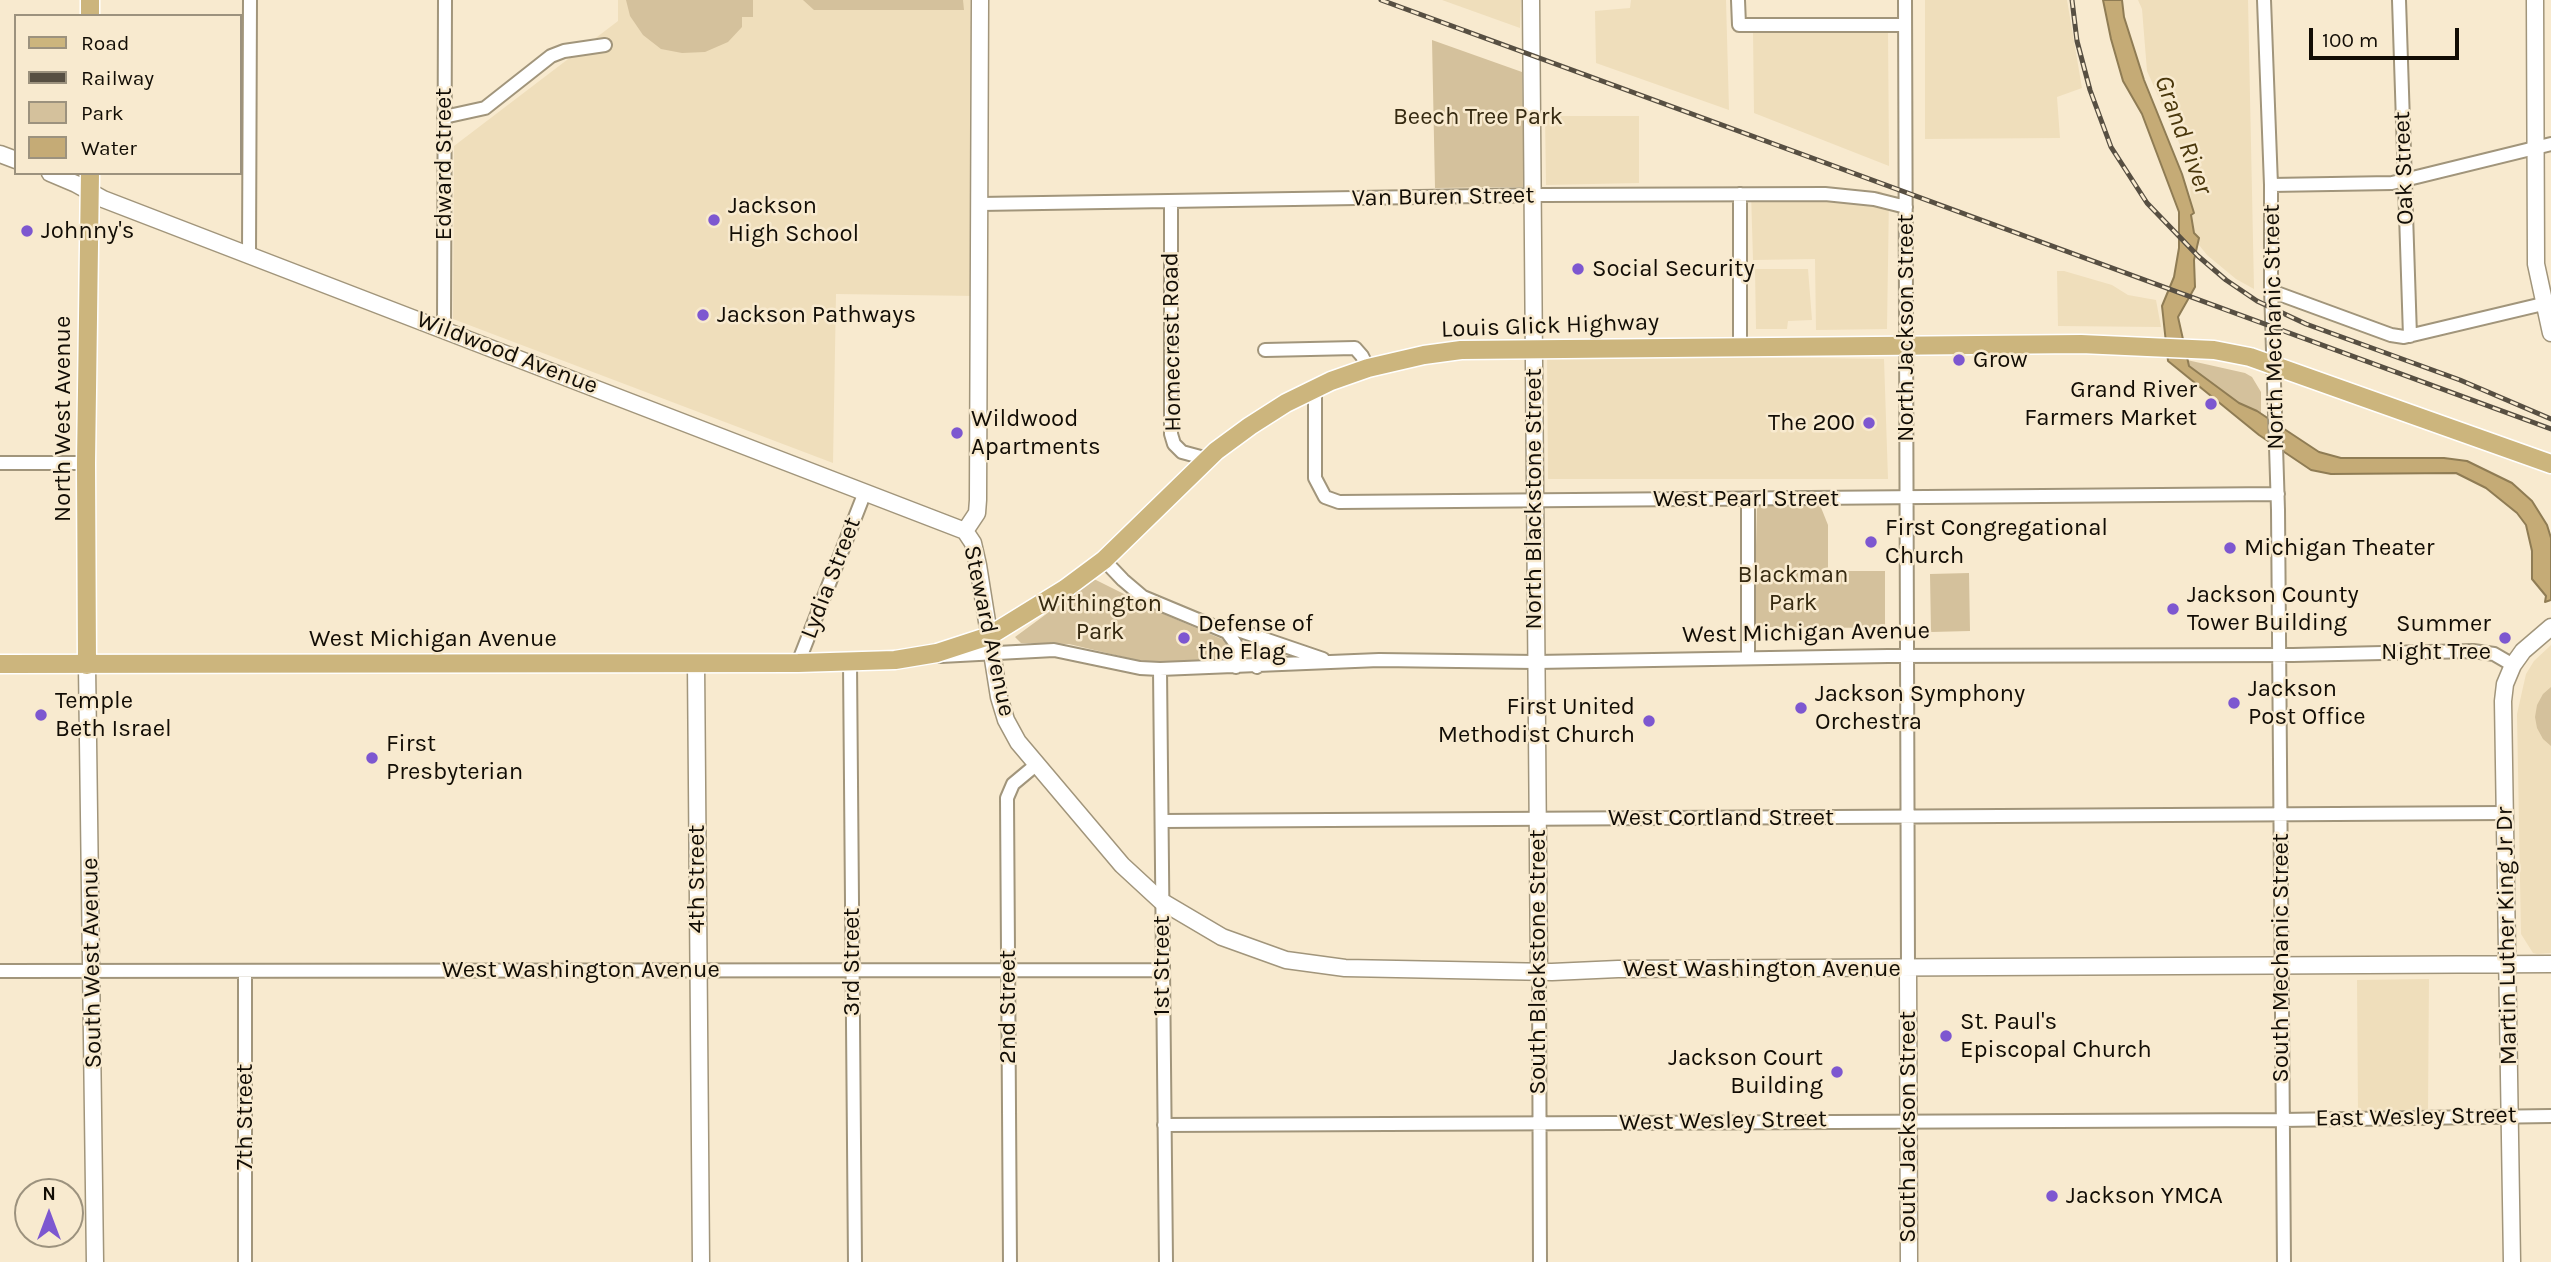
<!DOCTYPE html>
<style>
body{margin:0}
#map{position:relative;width:2551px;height:1262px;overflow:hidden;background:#f8eacf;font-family:Karla,sans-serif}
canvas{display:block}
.legend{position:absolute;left:14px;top:14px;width:228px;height:161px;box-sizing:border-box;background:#f8eacf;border:2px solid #9c927e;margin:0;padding:9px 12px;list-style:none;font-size:21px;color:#120d05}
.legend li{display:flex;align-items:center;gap:14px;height:35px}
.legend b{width:35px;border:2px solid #9c927e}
.north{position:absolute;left:14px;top:1178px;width:70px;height:70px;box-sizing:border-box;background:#f8eacf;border:2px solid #9c927e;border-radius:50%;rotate:0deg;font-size:19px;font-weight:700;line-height:28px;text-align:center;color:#120d05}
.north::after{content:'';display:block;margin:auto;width:24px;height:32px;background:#7d57d0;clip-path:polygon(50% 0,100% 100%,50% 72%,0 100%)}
.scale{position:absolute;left:2309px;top:28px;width:150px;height:32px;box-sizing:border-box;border:4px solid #120d05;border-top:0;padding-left:9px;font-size:21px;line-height:24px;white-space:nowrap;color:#120d05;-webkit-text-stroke:5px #f8eacf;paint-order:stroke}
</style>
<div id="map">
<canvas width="2551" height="1262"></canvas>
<ul class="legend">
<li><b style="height:9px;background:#ccb57d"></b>Road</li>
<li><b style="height:9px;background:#574f42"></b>Railway</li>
<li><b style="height:19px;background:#d4c19c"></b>Park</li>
<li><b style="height:19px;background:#c5ab76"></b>Water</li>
</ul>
<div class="north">N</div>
<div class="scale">100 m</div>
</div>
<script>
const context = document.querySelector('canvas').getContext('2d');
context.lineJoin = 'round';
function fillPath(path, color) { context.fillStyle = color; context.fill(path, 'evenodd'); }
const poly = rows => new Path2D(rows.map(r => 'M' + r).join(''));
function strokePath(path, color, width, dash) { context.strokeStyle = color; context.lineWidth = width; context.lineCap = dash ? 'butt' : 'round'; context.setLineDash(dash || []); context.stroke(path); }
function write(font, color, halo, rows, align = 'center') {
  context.font = font + ' Karla,sans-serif'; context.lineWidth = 5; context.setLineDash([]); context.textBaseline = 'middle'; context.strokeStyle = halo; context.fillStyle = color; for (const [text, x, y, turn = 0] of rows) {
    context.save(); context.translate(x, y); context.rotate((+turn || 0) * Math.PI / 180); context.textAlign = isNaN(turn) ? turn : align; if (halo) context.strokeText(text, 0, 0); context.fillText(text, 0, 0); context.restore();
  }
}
fillPath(poly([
 [618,0,970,0,977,296,836,294,833,463,453,319,454,146,618,21],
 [1442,0,1521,0,1520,28],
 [1631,0,1726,0,1729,110,1596,63,1595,11,1630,8],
 [1925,0,2067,0,2082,88,2057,97,2060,138,1925,139],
 [2138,0,2248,0,2254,289,2236,279,2207,255,2191,235,2190,167,2147,71,2142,9],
 [1753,31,1888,31,1889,166,1754,113],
 [1545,116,1639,116,1639,183,1546,185],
 [1879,191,1889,196,1887,329,1816,330,1815,259,1753,260,1751,192],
 [1808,269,1812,320,1788,321,1787,329,1756,329,1755,269],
 [2057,271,2064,271,2112,285,2128,295,2156,300,2161,327,2058,326],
 [1547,354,1884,359,1888,479,1548,479],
 [2551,645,2551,953,2537,954,2533,953,2521,934,2517,714,2526,674,2534,661],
 [2429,979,2428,1110,2358,1111,2357,980]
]), '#efdebb');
fillPath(poly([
 [626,0,753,0,753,17,742,17,742,27,728,42,705,52,682,53,661,49,643,35,630,16],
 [803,0,963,0,964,10,814,10],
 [1432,40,1522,72,1524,187,1435,188],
 [2187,360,2245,373,2252,377,2261,392,2261,414,2239,403,2189,366],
 [1757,505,1820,505,1828,525,1828,571,1885,571,1885,628,1754,627],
 [1969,573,1970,631,1931,632,1930,574],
 [1094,579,1166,615,1224,640,1230,646,1230,653,1225,660,1220,661,1145,662,1069,644,1021,643,1015,637],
 [2551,687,2551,746,2543,739,2537,728,2535,717,2537,705,2543,694]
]), '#d4c19c');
const water = poly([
 [2103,0,2122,0,2124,17,2144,80,2182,174,2194,213,2191,215,2194,233,2199,238,2194,260,2195,287,2178,317,2189,366,2239,403,2257,411,2319,452,2341,458,2444,458,2467,461,2512,483,2532,501,2547,525,2551,538,2551,600,2545,602,2546,596,2532,579,2532,551,2526,525,2517,513,2486,488,2456,473,2331,474,2311,470,2259,435,2168,361,2162,306,2174,277,2179,248,2179,212,2142,114,2123,81,2111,39,2103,0]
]);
fillPath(water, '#c5ab76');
strokePath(water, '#8f7c54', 2);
const street = poly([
 [1738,0,1739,25,1905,25],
 [1905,0,1908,968],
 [2264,0,2271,185,2271,287,2278,510,2284,1262],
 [2399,0,2410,336],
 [444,117,485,108,551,56,564,51,605,45],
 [2271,185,2392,183,2551,144],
 [1171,202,1171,434,1174,444,1182,452,1208,459],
 [980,204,1544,195,1825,194,1874,199,1906,207],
 [249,256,250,0],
 [2271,291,2391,335,2404,337,2551,302],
 [444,329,445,0],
 [1740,346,1740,194],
 [1265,350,1355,348,1362,356,1368,368],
 [1315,388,1315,478,1325,497,1339,502,2278,494],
 [0,463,86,463],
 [1104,560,1123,580,1143,597,1227,632,1235,643,1236,667],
 [1221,628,1238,630,1323,659],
 [941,656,1054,650,1140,668,1160,669,1379,660,1536,662,1888,656,2293,655,2473,651,2494,654,2513,665],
 [1748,658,1748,499],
 [850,662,855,1262],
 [798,663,865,492],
 [1257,667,1266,652,1265,643,1258,637],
 [1160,669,1166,1262],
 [1162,821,2504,813],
 [0,971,1161,970],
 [245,971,245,1262],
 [1539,971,1540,1262],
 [1164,1125,2281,1120,2551,1116],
 [1010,1262,1007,798,1013,784,1037,764]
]);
const secondary = poly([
 [1531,0,1539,971],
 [2535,0,2536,264,2551,333],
 [0,154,16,160],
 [50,173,76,184,103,199,965,531],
 [965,531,973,543,978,565,999,697,1006,720,1018,742,1122,865,1161,901,1222,937,1286,960,1345,968,1552,972,1618,969,2551,964],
 [965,531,977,513,978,500,980,0],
 [696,663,701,1262],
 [87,665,95,1262],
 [1908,968,1909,1262],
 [2512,1262,2503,701,2505,684,2513,665,2523,651,2551,627]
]);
const primary = poly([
 [90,16,90,0],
 [0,664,798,663,895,660,937,653,989,636,1065,589,1104,560,1216,451,1250,426,1286,403,1331,381,1368,368,1424,355,1461,350,2081,344,2214,350,2250,357,2551,464],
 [87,665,86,463,90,173]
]);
strokePath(street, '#a1957b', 16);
strokePath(secondary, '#a1957b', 19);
strokePath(primary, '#fff', 21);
strokePath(street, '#fff', 12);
strokePath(secondary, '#fff', 16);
strokePath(primary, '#ccb57d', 18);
const rail = poly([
 [1381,0,2551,429],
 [2072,0,2077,41,2090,90,2111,147,2147,203,2198,256,2226,280,2257,301,2306,324,2460,380,2551,419]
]);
strokePath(rail, '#574f42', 5);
strokePath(rail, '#f8eacf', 2.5, [8]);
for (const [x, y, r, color] of [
 [714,220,7,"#7d57d0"],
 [27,231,7,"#7d57d0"],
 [1578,269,7,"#7d57d0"],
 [703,315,7,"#7d57d0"],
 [1959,360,7,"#7d57d0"],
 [2211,404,7,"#7d57d0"],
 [1869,423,7,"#7d57d0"],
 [957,433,7,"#7d57d0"],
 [1871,542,7,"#7d57d0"],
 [2230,548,7,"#7d57d0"],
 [2173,609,7,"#7d57d0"],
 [1184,638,7,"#7d57d0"],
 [2505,638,7,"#7d57d0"],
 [2234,703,7,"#7d57d0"],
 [1801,708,7,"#7d57d0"],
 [41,715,7,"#7d57d0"],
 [1649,721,7,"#7d57d0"],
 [372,758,7,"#7d57d0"],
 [1946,1036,7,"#7d57d0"],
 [1837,1072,7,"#7d57d0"],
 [2052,1196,7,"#7d57d0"]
]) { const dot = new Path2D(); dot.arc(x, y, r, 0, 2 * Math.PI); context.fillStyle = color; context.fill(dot); strokePath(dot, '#f8eacf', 2.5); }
write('24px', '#362a11', '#f8eacf', [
 ["Beech Tree Park",1478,117],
 ["Blackman",1793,575],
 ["Park",1793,603],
 ["Withington",1100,604],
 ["Park",1100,632]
]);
write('24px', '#120d05', '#f8eacf', [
 ["Edward Street",444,164,-90],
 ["Oak Street",2404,168,-92],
 ["Van Buren Street",1443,197,-1],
 ["Louis Glick Highway",1550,326,-2],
 ["North Mechanic Street",2274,327,-91],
 ["North Jackson Street",1906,328,-90],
 ["Homecrest Road",1172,342,-91],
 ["Wildwood Avenue",507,353,21],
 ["North West Avenue",63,419,-90],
 ["North Blackstone Street",1534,499,-90],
 ["West Pearl Street",1746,499],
 ["Lydia Street",831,578,-69],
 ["Steward Avenue",989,631,78],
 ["West Michigan Avenue",1806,633,-1],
 ["West Michigan Avenue",433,639],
 ["West Cortland Street",1721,818],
 ["4th Street",697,879,-90],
 ["Martin Luther King Jr Dr",2507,936,-91],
 ["South Mechanic Street",2281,958,-90],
 ["3rd Street",852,962,-90],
 ["South Blackstone Street",1538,962,-90],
 ["South West Avenue",92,963,-91],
 ["1st Street",1162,966,-90],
 ["West Washington Avenue",1762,969],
 ["West Washington Avenue",581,970],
 ["2nd Street",1008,1007,-90],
 ["7th Street",245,1117,-90],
 ["East Wesley Street",2416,1117,-1],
 ["West Wesley Street",1723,1121,-1],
 ["South Jackson Street",1908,1127,-90]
]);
write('24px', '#120d05', '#f8eacf', [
 ["Jackson",728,206],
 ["High School",728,234],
 ["Johnny's",41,231],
 ["Social Security",1592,269],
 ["Jackson Pathways",717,315],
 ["Grow",1973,360],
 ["Grand River",2197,390,"right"],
 ["Farmers Market",2197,418,"right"],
 ["Wildwood",971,419],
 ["Apartments",971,447],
 ["The 200",1855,423,"right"],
 ["First Congregational",1885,528],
 ["Church",1885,556],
 ["Michigan Theater",2244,548],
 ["Jackson County",2187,595],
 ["Tower Building",2187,623],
 ["Defense of",1198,624],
 ["the Flag",1198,652],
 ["Summer",2491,624,"right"],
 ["Night Tree",2491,652,"right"],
 ["Jackson",2248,689],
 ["Post Office",2248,717],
 ["Jackson Symphony",1815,694],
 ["Orchestra",1815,722],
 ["Temple",55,701],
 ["Beth Israel",55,729],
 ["First United",1635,707,"right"],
 ["Methodist Church",1635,735,"right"],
 ["First",386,744],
 ["Presbyterian",386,772],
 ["St. Paul's",1960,1022],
 ["Episcopal Church",1960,1050],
 ["Jackson Court",1823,1058,"right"],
 ["Building",1823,1086,"right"],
 ["Jackson YMCA",2066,1196]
], 'left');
write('italic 26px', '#4a370b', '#f8eacf', [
 ["Grand River",2183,135,70]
]);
</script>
